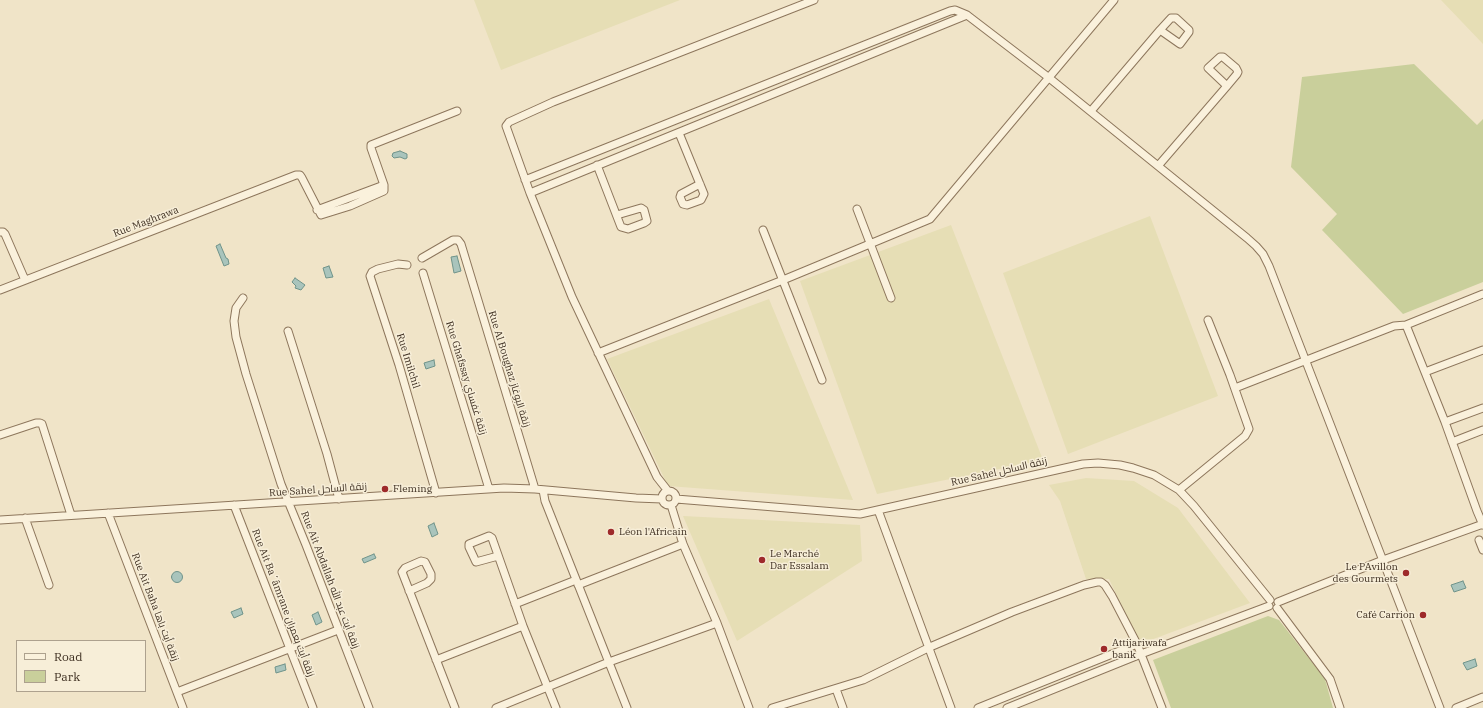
<!DOCTYPE html>
<meta charset="utf-8">
<style>
body{margin:0}
#map{position:relative;width:1483px;height:708px;overflow:hidden;background:#f0e4c8;font-family:"IBM Plex Serif",serif}
canvas{display:block}
.legend{position:absolute;left:16px;top:640px;width:130px;height:52px;box-sizing:border-box;background:#f7eed8;border:1px solid #ada18e;margin:0;padding:5px 7px;list-style:none;font-size:12px;color:#3d2e20}
.legend li{display:flex;align-items:center;gap:8px;height:20px}
.legend b{width:20px;border:1px solid #ada18e}
</style>
<div id="map">
<canvas width="1483" height="708"></canvas>
<ul class="legend">
<li><b style="height:5px;background:#faf1dc"></b>Road</li>
<li><b style="height:11px;background:#c9cf9b"></b>Park</li>
</ul>
</div>
<script>
const context = document.querySelector('canvas').getContext('2d');
context.lineJoin = 'round';
function fillPath(path, color) { context.fillStyle = color; context.fill(path, 'evenodd'); }
const poly = rows => new Path2D(rows.map(r => 'M' + r).join(''));
function strokePath(path, color, width, dash) { context.strokeStyle = color; context.lineWidth = width; context.lineCap = dash ? 'butt' : 'round'; context.setLineDash(dash || []); context.stroke(path); }
function write(font, color, halo, rows, align = 'center') {
  context.font = font + ' "IBM Plex Serif",Cairo,serif'; context.lineWidth = 3; context.setLineDash([]); context.textBaseline = 'middle'; context.strokeStyle = halo; context.fillStyle = color; for (const [text, x, y, turn = 0] of rows) {
    context.save(); context.translate(x, y); context.rotate((+turn || 0) * Math.PI / 180); context.textAlign = isNaN(turn) ? turn : align; if (halo) context.strokeText(text, 0, 0); context.fillText(text, 0, 0); context.restore();
  }
}
fillPath(poly([
 [474,0,680,0,501,70],
 [1441,0,1483,0,1483,44],
 [1150,216,1218,396,1068,454,1003,273],
 [951,225,1043,460,877,494,800,281],
 [769,299,853,500,668,486,607,359],
 [1086,478,1134,481,1178,508,1250,603,1140,644,1109,579,1086,579,1060,501,1049,485],
 [683,516,860,525,862,561,737,641]
]), '#e6deb5');
fillPath(poly([
 [1414,64,1477,125,1483,119,1483,282,1403,314,1322,230,1337,214,1291,167,1302,77],
 [1268,616,1279,620,1325,679,1333,708,1171,708,1153,660]
]), '#c9cf9b');
const water = poly([
 [400,151,407,154,407,158,405,159,400,157,394,158,392,156,393,153,400,151],
 [220,244,226,258,228,259,229,264,224,266,216,246,220,244],
 [457,256,461,271,454,273,451,257,457,256],
 [329,266,333,277,326,278,323,268,329,266],
 [295,278,305,285,301,290,295,288,296,286,292,282,295,278],
 [434,360,435,366,426,369,424,363,434,360],
 [434,523,438,534,432,537,428,526,434,523],
 [374,554,376,558,364,563,362,559,374,554],
 '171.5 577a5.5 5.5 0 1 1 11 0a5.5 5.5 0 1 1-11 0Z',
 [1463,581,1466,588,1454,592,1451,585,1463,581],
 [241,608,243,614,234,618,231,612,241,608],
 [318,612,322,622,316,625,312,615,318,612],
 [1475,659,1477,666,1467,670,1463,663,1475,659],
 [285,664,286,670,276,673,275,667,285,664]
]);
fillPath(water, '#a9c4bc');
strokePath(water, '#6f938a', 1);
const minor = poly([
 [1091,111,1160,30,1171,18,1176,18,1189,30,1189,32,1180,44,1160,30],
 [679,133,704,194,701,200,687,205,683,204,680,197,681,194,700,184],
 [597,165,621,227,628,229,644,223,647,221,644,210,641,208,617,215],
 [1158,166,1227,86,1237,74,1238,72,1236,68,1223,57,1220,57,1208,68,1227,86],
 [525,180,950,11,955,10,967,15,1048,77,1247,238,1256,246,1263,254,1269,266,1440,708],
 [530,193,967,15],
 [857,209,891,298],
 [317,210,384,185],
 [763,230,822,380],
 [0,232,3,232,5,234,25,280],
 [422,258,453,240,458,240,461,244,535,489],
 [407,265,398,264,378,269,372,272,370,276,399,365,436,493],
 [423,273,489,489],
 [0,290,296,175,300,175,302,178,321,215,350,206,384,191,384,185,371,148,371,145,457,111],
 [243,298,236,308,234,321,236,337,246,374,281,484,306,545,369,708],
 [1406,325,1445,422,1477,511,1483,525],
 [288,331,327,454,339,499],
 [598,353,783,280,930,219,1114,0],
 [1425,372,1483,350],
 [1235,388,1394,326,1406,325,1483,294],
 [1445,422,1483,408],
 [0,435,36,423,40,423,42,424,71,515],
 [1452,442,1483,430],
 [543,490,545,501,627,708],
 [1179,490,1245,436,1249,429,1230,375,1208,320],
 '662 498a7 7 0 1 1 14 0a7 7 0 1 1-14 0Z',
 [668,491,657,477,572,297,530,193,506,126,509,122,553,102,814,0],
 [676,499,860,514,1083,464,1098,463,1120,465,1133,468,1154,475,1179,490,1194,506,1270,600],
 [234,505,313,708],
 [671,505,683,544,717,623,749,708],
 [878,510,951,708],
 [108,513,183,708],
 [25,518,49,585],
 [0,520,504,488,535,489,636,498,662,499],
 [1479,540,1483,550],
 [498,556,476,562,469,547,469,544,489,536,492,538,523,626,556,708],
 [578,585,683,544],
 [409,591,427,583,431,579,431,574,425,562,421,561,405,568,402,572,455,708],
 [1278,602,1383,560,1483,524],
 [515,604,576,580],
 [1277,608,1330,679,1340,708],
 [436,660,523,626],
 [836,689,843,708],
 [177,692,338,630],
 [496,708,609,662,717,623],
 [772,708,863,680,930,647,1012,612,1084,585,1097,582,1101,582,1105,585,1112,596,1137,644,1162,708],
 [978,708,1137,644],
 [1007,708,1141,654,1269,606],
 [1456,708,1483,697]
]);
strokePath(minor, '#8d765c', 9);
strokePath(minor, '#faf1dc', 7);
for (const [x, y, r, color] of [
 [385,489,4,"#9e2a2b"],
 [611,532,4,"#9e2a2b"],
 [762,560,4,"#9e2a2b"],
 [1406,573,4,"#9e2a2b"],
 [1423,615,4,"#9e2a2b"],
 [1104,649,4,"#9e2a2b"]
]) { const dot = new Path2D(); dot.arc(x, y, r, 0, 2 * Math.PI); context.fillStyle = color; context.fill(dot); strokePath(dot, '#f7eed8', 1.5); }
write('10px', '#3d2e20', '#f7eed8', [
 ["Rue Maghrawa",146,222,-21],
 ["Rue Imilchil",408,361,73],
 ["Rue Al Boughaz زنقة البوغاز",509,369,73],
 ["Rue Ghafssay زنقة غفساي",466,378,73],
 ["Rue Sahel زنقة الساحل",999,472,-13],
 ["Rue Sahel زنقة الساحل",318,490,-4],
 ["Rue Ait Abdallah زنقة أيت عبد الله",330,580,69],
 ["Rue Ait Ba´âmrane زنقة أيت بعمران",283,603,69],
 ["Rue Ait Baha زنقة أيت باها",155,607,69]
]);
write('10px', '#3d2e20', '#f7eed8', [
 ["Fleming",393,489],
 ["Léon l'Africain",619,532],
 ["Le Marché",770,554],
 ["Dar Essalam",770,566],
 ["Le PAvillon",1398,567,"right"],
 ["des Gourmets",1398,579,"right"],
 ["Café Carrion",1415,615,"right"],
 ["Attijariwafa",1112,643],
 ["bank",1112,655]
], 'left');
</script>
